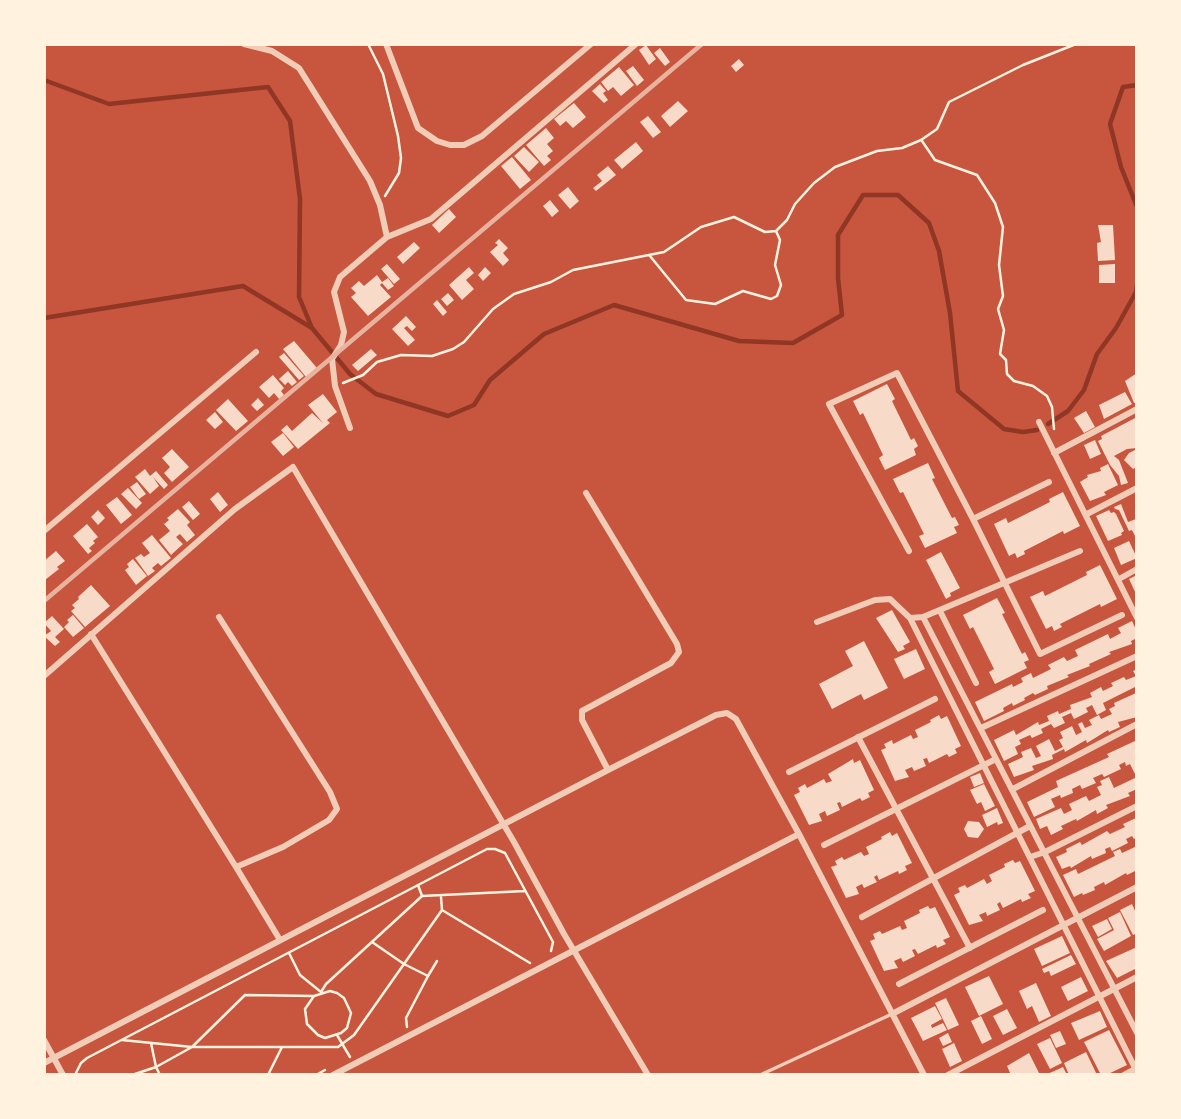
<!DOCTYPE html>
<style>
body{margin:0}
#map{position:relative;width:1181px;height:1119px;overflow:hidden;background:#c8553d;font-family:"DejaVu Sans",sans-serif}
canvas{display:block}
.frame{position:absolute;inset:0;border:46px solid #fff3e0;pointer-events:none}
</style>
<div id="map">
<canvas width="1181" height="1119"></canvas>
<div class="frame"></div>
</div>
<script>
const context = document.querySelector('canvas').getContext('2d');
context.lineJoin = 'round';
const poly = rows => new Path2D(rows.map(r => 'M' + r).join(''));
function strokePath(path, color, width, dash) { context.strokeStyle = color; context.lineWidth = width; context.lineCap = dash ? 'butt' : 'round'; context.setLineDash(dash || []); context.stroke(path); }
function fillPath(path, color) { context.fillStyle = color; context.fill(path, 'evenodd'); }
strokePath(poly([
 [44,80,109,104,268,87,290,121,300,199,299,297,312,328,350,374,376,394,448,416,474,405,490,380,544,334,614,305,739,341,793,343,842,315,838,278,838,235,863,195,898,195,929,223,939,251,950,313,958,391,1004,429,1023,432,1037,430],
 [1137,85,1123,87,1110,124,1121,167,1137,207],
 [44,318,243,286,312,328],
 [1048,424,1068,411,1084,390,1097,354,1116,328,1136,292,1137,285]
]), '#8f3625', 4.5);
fillPath(poly([
 [646,45,656,59,649,65,639,50],
 [660,48,670,62,665,66,654,53],
 [739,59,744,65,736,72,731,66],
 [633,66,644,80,637,86,626,71],
 [619,67,634,85,621,96,613,87,608,91,601,82],
 [600,84,606,91,603,93,608,100,604,103,592,91],
 [678,101,688,111,670,127,661,116],
 [574,103,586,117,573,128,566,121,560,126,554,119],
 [648,116,661,132,653,138,640,122],
 [546,128,554,138,547,144,553,151,547,156,551,160,544,166,526,145],
 [636,142,643,151,622,169,614,160],
 [524,147,539,162,529,172,514,156],
 [512,157,531,180,520,189,501,166],
 [608,166,616,175,596,191,593,188,602,181,597,175],
 [568,187,579,201,570,209,558,195],
 [550,200,559,211,552,217,543,206],
 [449,209,456,217,439,233,432,225],
 [1098,225,1113,225,1115,260,1098,261,1097,243,1101,242],
 [499,239,508,248,503,253,509,260,503,266,490,252,498,245,495,243],
 [414,242,420,248,403,264,397,257],
 [387,264,400,279,394,284,381,269],
 [1115,264,1115,283,1099,283,1099,265],
 [469,267,474,273,466,280,474,289,462,300,449,285],
 [485,267,491,273,483,281,478,275],
 [377,275,382,282,388,278,394,286,388,290,382,283,380,285,391,297,368,316,351,297,356,293,351,288,359,281,364,286],
 [448,293,454,300,447,306,441,299],
 [437,300,447,312,443,316,433,304],
 [406,316,416,327,412,331,407,326,404,328,415,340,408,346,392,329],
 [294,341,317,368,306,377,283,349],
 [371,349,377,355,358,371,352,365],
 [284,353,304,376,299,380,279,357],
 [288,371,297,382,292,386,288,382,285,385,279,379],
 [1137,373,1137,402,1134,403,1125,381],
 [273,375,284,388,281,391,284,395,279,399,274,393,269,398,259,387],
 [887,384,895,399,892,401,911,440,914,438,918,446,914,449,916,455,885,470,879,458,883,455,863,413,860,415,853,401],
 [1125,392,1132,404,1104,419,1099,405],
 [323,394,337,412,327,420,330,423,298,449,281,430,287,425,292,431,312,413,323,423,308,405],
 [258,398,264,405,257,411,251,405],
 [228,399,248,421,236,431,216,410],
 [1086,411,1095,427,1084,433,1074,418],
 [215,412,223,422,215,429,206,420],
 [1137,417,1137,448,1127,449,1114,456,1119,460,1128,483,1121,485,1119,476,1110,465,1098,441,1102,439,1101,436],
 [283,433,294,447,283,456,271,442],
 [1095,440,1101,454,1090,459,1084,445],
 [172,449,189,467,172,482,164,473,170,467,162,458],
 [1137,449,1137,467,1133,469,1124,460,1129,453],
 [928,463,935,478,932,479,952,518,955,517,959,525,954,527,957,533,925,548,919,536,924,534,903,492,900,493,893,479],
 [1108,464,1118,485,1104,492,1106,495,1090,501,1080,482,1088,477,1087,475,1101,471,1100,468],
 [145,469,150,476,156,471,168,485,164,489,153,477,159,486,150,494,135,477],
 [137,482,146,494,139,499,130,487],
 [128,488,142,503,136,509,121,494],
 [218,492,228,505,220,512,210,499],
 [1063,492,1080,526,1064,534,1063,531,1024,551,1025,554,1017,558,1015,553,1009,556,994,524,1006,518,1008,523,1050,502,1049,499],
 [117,497,132,515,121,524,106,505],
 [189,501,200,514,193,520,182,507],
 [1121,504,1128,522,1136,519,1137,520,1137,540,1132,530,1129,531,1119,510,1115,509,1114,507],
 [178,509,190,522,187,525,195,535,187,542,180,534,176,537,183,544,171,555,159,540,170,531,164,524,169,520,167,518],
 [98,510,105,518,98,525,91,517],
 [1109,510,1111,513,1114,512,1116,514,1124,531,1121,533,1122,535,1108,541,1096,516],
 [87,524,98,537,93,541,95,543,89,548,92,551,88,554,73,536],
 [152,535,171,558,161,566,158,563,152,568,155,571,148,576,135,558,141,554,144,557,150,553,142,543],
 [1129,541,1137,558,1121,565,1114,548],
 [56,551,65,561,57,567,59,569,45,580,44,561],
 [941,552,960,588,950,593,951,596,946,599,926,560],
 [133,559,147,576,136,585,125,570,129,567,127,564],
 [1100,565,1117,599,1101,607,1100,604,1060,624,1062,627,1054,631,1052,626,1046,629,1030,597,1043,591,1045,596,1087,575,1086,572],
 [1137,575,1137,596,1129,579],
 [91,585,110,606,85,627,71,611,75,608,72,605,79,599,78,597],
 [997,598,1005,613,1002,614,1022,654,1025,652,1029,660,1024,662,1027,668,995,684,989,672,994,669,973,627,970,629,963,615],
 [892,610,910,642,903,646,905,649,898,652,876,618],
 [73,615,84,628,73,637,64,627,69,622,67,620],
 [52,616,64,629,55,637,60,642,55,646,44,636,51,631,44,623],
 [1132,621,1137,632,1137,638,1131,641,1132,644,1109,652,1111,654,1089,664,1090,666,1067,675,1069,677,1047,686,1048,689,1035,695,1033,693,1024,698,1025,700,1013,706,1012,703,1003,708,1004,711,984,721,975,702,1012,684,1013,687,1023,682,1021,678,1031,673,1033,678,1051,669,1048,665,1064,657,1067,661,1078,656,1075,650,1108,634,1110,639,1121,633,1118,628],
 [864,641,888,688,864,700,861,694,832,709,819,684,853,666,845,651],
 [916,649,925,669,904,679,894,659],
 [1137,669,1137,686,1103,703,1106,710,1097,715,1092,705,1086,708,1088,712,1074,719,1071,713,1062,717,1065,723,1054,728,1051,724,1041,729,1043,733,1032,738,1030,735,1019,740,1021,744,1015,747,1018,754,1004,761,994,740,1014,730,1016,735,1038,722,1039,725,1049,721,1047,716,1058,711,1059,714,1071,709,1070,705,1092,697,1090,693,1101,687,1103,691,1113,686,1111,683,1124,677,1126,680,1136,676,1133,671],
 [1136,693,1137,717,1118,722,1120,727,1109,732,1108,730,1087,743,1086,740,1065,752,1064,749,1052,755,1053,759,1032,766,1034,770,1014,777,1008,764,1023,757,1021,752,1031,748,1036,758,1041,756,1036,746,1049,739,1055,751,1063,747,1059,740,1063,738,1060,732,1072,726,1076,735,1082,732,1078,724,1082,722,1085,728,1092,725,1089,720,1099,715,1101,719,1112,714,1109,709,1115,706,1114,703],
 [939,715,941,719,947,716,961,746,955,749,957,753,949,757,947,754,929,763,927,758,923,759,926,766,914,771,912,767,905,770,909,777,895,781,881,750,886,748,884,744,892,740,893,744,911,735,913,739,918,737,915,730,931,722,930,720],
 [1137,740,1137,773,1135,774,1130,764,1126,766,1125,762,1119,765,1121,769,1104,777,1102,774,1093,778,1096,783,1082,789,1080,785,1072,789,1073,793,1061,798,1060,795,1051,799,1055,807,1034,817,1027,802,1058,787,1056,781,1109,757,1107,754],
 [853,759,854,763,860,760,874,790,868,793,870,797,862,801,860,798,842,807,840,802,837,803,840,810,827,816,825,811,819,814,822,821,809,825,794,795,800,792,798,788,805,784,807,788,824,779,826,783,832,781,828,774],
 [980,773,984,783,974,787,970,777],
 [1109,777,1114,788,1137,777,1137,789,1128,793,1130,796,1106,805,1108,808,1097,814,1096,810,1077,821,1076,819,1061,826,1063,829,1051,835,1047,826,1040,829,1036,819,1061,808,1064,814,1072,810,1069,804,1086,796,1089,801,1101,795,1097,787,1102,785,1100,781],
 [984,784,995,806,985,811,981,802,977,804,970,790],
 [997,808,1003,823,998,825,997,822,987,827,982,815],
 [1136,818,1137,837,1134,839,1132,836,1126,839,1128,843,1112,851,1110,847,1105,849,1106,853,1092,859,1091,856,1071,868,1070,866,1062,869,1056,857,1067,852,1066,849,1080,842,1082,845,1107,831,1110,834,1125,827,1123,824],
 [968,821,979,822,984,829,978,838,968,837,964,829],
 [890,832,892,836,897,833,912,863,905,866,907,870,899,874,898,871,879,880,877,875,874,877,877,882,864,888,862,884,856,887,859,894,846,898,831,867,837,865,835,861,842,857,844,860,861,852,864,856,869,854,866,847,882,839,881,837],
 [1137,846,1137,870,1127,875,1126,873,1105,885,1104,882,1094,887,1095,890,1083,895,1082,893,1074,897,1063,875,1076,869,1078,874,1115,856,1113,852,1120,849,1122,853],
 [1013,860,1015,863,1020,861,1035,891,1028,894,1031,898,1022,902,1021,899,1003,908,1000,902,997,904,1000,910,987,916,986,912,979,915,983,921,969,925,954,895,960,892,958,888,965,885,967,888,984,879,987,884,992,881,989,875,1005,867,1004,864],
 [1132,904,1137,915,1137,933,1133,935,1120,910],
 [928,906,930,909,935,907,950,937,943,940,946,944,937,948,936,945,918,954,915,949,912,950,915,956,903,962,901,958,894,961,898,968,884,971,870,941,875,939,873,934,880,931,882,934,900,926,902,930,907,928,904,921,920,913,919,910],
 [1120,912,1131,936,1104,951,1097,939,1114,930,1108,918],
 [1107,919,1112,929,1098,937,1092,926],
 [1062,936,1070,953,1042,966,1034,949],
 [1137,947,1137,968,1117,978,1106,961],
 [1071,955,1076,964,1051,976,1049,971,1044,973,1042,969],
 [989,976,1003,1004,979,1016,965,987],
 [1081,977,1088,991,1068,1001,1061,987],
 [1036,983,1051,1016,1039,1022,1032,1006,1027,1009,1019,991],
 [946,998,959,1025,948,1030,935,1003],
 [935,1006,942,1019,931,1025,932,1028,943,1023,947,1030,923,1041,911,1018],
 [1007,1009,1017,1028,1003,1035,993,1016],
 [1100,1011,1107,1027,1079,1040,1071,1023],
 [981,1016,992,1039,982,1044,971,1021],
 [1109,1030,1127,1065,1106,1075,1101,1075,1084,1042],
 [1060,1031,1066,1044,1056,1048,1050,1035],
 [948,1033,952,1042,943,1046,939,1038],
 [1050,1038,1062,1063,1050,1069,1037,1044],
 [954,1043,962,1061,950,1067,942,1049],
 [1086,1052,1097,1075,1069,1075,1064,1063],
 [1029,1053,1040,1075,1011,1075,1007,1066],
 [1063,1067,1067,1075,1044,1075,1052,1072]
]), '#f7dbc8');
strokePath(poly([
 [368,44,383,74,398,136,401,158,399,173,385,196],
 [922,141,935,160,977,175,995,203,1003,227,999,265,1003,296,998,309,1004,330,1000,354,1006,360,1007,374,1014,381,1033,386,1047,396,1052,407,1054,429],
 [650,256,686,300,715,304,743,291,771,299,777,296,781,285,775,265,780,240,776,231],
 [343,383,363,375,377,362,401,355,432,356,453,349,464,342,493,309,514,294,551,282,573,270,664,252,701,227,734,217,765,232,776,231,787,220,795,204,814,183,835,167,877,151,902,148,921,140,937,129,949,102,1023,65,1076,44],
 [418,885,422,896,525,891],
 [441,897,442,910,530,963],
 [372,942,404,964,428,976,437,961],
 [289,953,300,975,321,992,326,984,422,896],
 [407,1027,406,1018,428,976],
 [337,1035,350,1057],
 [122,1040,192,1047,338,1047,354,1035,442,910],
 [151,1043,156,1067,160,1075],
 [75,1075,81,1063,87,1058,487,849,495,849,505,853,553,942,551,951],
 [132,1075,156,1067,192,1047,245,995,314,996,330,991,337,993,344,998,351,1013,347,1028,341,1033,325,1038,318,1035,307,1024,305,1009,314,996],
 [268,1075,282,1047],
 [316,1075,325,1070]
]), '#fff3e0', 2.5);
strokePath(poly([
 [760,1075,892,1014]
]), '#f1ccb7', 3.5);
strokePath(poly([
 [244,44,272,51,299,68,370,181,380,205,387,237],
 [386,44,418,128,437,141,450,145,464,145,482,136,591,44],
 [1039,422,1137,618],
 [350,428,335,386,332,359,341,345,344,332,334,292,340,277,387,237,431,219,636,44],
 [1054,453,1137,409],
 [586,493,677,644,679,652,671,663,582,711,582,720,608,770],
 [1087,514,1137,488],
 [973,519,1049,482],
 [44,531,256,352],
 [909,551,829,404,897,373,973,519,1040,654,1122,615],
 [1119,579,1137,569],
 [940,611,976,683],
 [219,617,330,792,337,809,329,820,283,847,236,867,280,940],
 [923,617,1137,1033],
 [910,618,1137,1072],
 [817,622,875,600,890,599,910,618,923,617,1080,551],
 [91,634,236,867],
 [44,676,235,509,293,467,514,842,564,934,648,1075],
 [981,728,1137,656],
 [858,737,970,948],
 [789,772,935,699],
 [1013,789,1137,724],
 [824,845,996,759],
 [1030,857,1045,852,1137,806],
 [862,917,1030,826],
 [899,984,1043,910],
 [892,1014,1137,887],
 [44,1040,63,1075],
 [44,1063,608,770,716,715,727,713,736,719,799,834,924,1075],
 [333,1075,799,834],
 [948,1075,1137,977],
 [1124,1075,1137,1068]
]), '#f1ccb7', 6);
strokePath(poly([
 [44,601,702,44]
]), '#e9b49f', 4.5);
</script>
